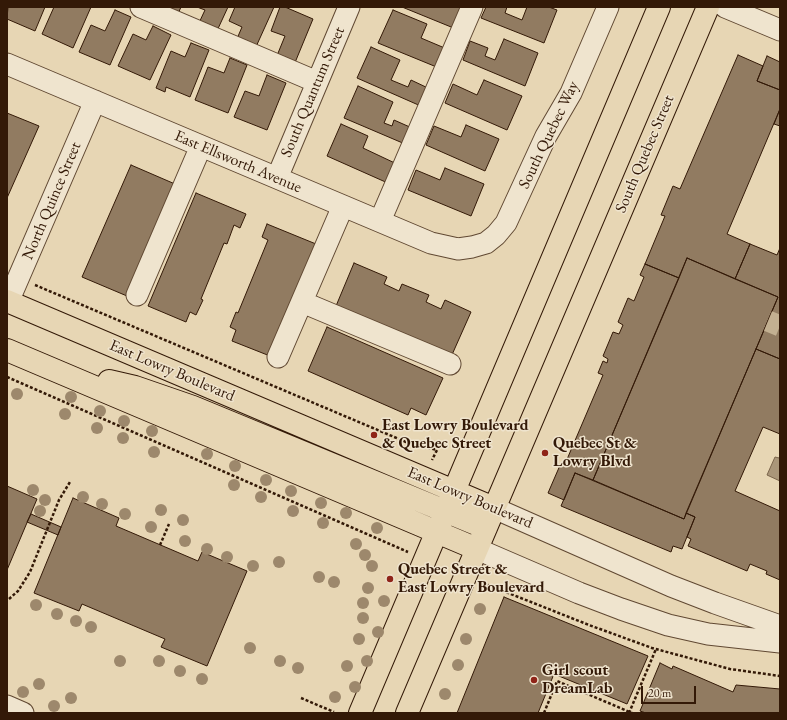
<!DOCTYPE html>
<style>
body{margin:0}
#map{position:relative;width:787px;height:720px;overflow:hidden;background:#e7d6b4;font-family:"EB Garamond",serif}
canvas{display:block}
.frame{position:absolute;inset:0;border:8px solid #331907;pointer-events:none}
.scale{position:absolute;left:641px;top:686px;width:55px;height:18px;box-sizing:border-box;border:2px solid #331907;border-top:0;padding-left:5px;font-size:12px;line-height:14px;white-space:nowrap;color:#331907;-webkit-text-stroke:3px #efe4ce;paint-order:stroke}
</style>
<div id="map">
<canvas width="787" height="720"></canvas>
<div class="frame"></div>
<div class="scale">20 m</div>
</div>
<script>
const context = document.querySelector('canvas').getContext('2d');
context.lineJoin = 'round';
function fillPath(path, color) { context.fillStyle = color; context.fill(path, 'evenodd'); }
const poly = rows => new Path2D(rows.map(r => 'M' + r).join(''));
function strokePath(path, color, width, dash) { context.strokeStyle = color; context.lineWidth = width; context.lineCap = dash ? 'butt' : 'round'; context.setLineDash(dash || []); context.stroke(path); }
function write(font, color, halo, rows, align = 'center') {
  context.font = font + ' "EB Garamond",serif'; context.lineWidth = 3; context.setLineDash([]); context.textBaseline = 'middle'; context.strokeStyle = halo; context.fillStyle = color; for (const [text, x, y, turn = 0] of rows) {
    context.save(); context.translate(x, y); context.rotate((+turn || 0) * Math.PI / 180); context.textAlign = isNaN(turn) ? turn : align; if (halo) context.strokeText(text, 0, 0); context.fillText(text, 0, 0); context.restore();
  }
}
const water = poly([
 [780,456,780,481,767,475,775,457,779,458,780,456]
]);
fillPath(water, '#aa9679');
strokePath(water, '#7a644b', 1);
const building = poly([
 [8,7,45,7,35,31,7,19,8,7],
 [54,7,91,7,73,48,42,34,54,7],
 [163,7,181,7,177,16,163,7],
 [197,7,228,7,216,33,198,25,205,10,197,7],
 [235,7,274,7,255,49,236,41,242,27,229,21,235,7],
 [280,7,285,7,313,19,294,65,276,58,285,36,271,31,280,7],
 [402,7,461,7,456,29,402,7],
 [486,7,507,7,505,13,522,20,527,7,549,7,557,10,544,43,481,18,486,7],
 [115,10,131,17,110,65,79,52,91,25,105,31,115,10],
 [393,10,427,24,421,38,447,49,439,68,378,43,393,10],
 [153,26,171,35,150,80,118,66,133,34,146,40,153,26],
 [504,39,538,53,525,86,463,60,470,41,488,48,485,56,495,60,504,39],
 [191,43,209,50,190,97,166,87,165,92,156,88,171,51,185,57,191,43],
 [371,47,400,60,391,80,408,87,411,80,430,89,423,107,357,78,371,47],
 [738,55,763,66,757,81,780,90,780,109,727,234,750,244,735,279,687,258,679,278,645,264,665,216,661,215,673,186,680,189,738,55],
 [767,56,780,62,780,90,757,81,767,56],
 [230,58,247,65,228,113,195,100,208,67,224,73,230,58],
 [267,75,286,83,267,130,234,117,245,91,259,96,267,75],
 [484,80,522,96,507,130,445,103,453,84,477,95,484,80],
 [358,86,393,102,384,123,392,126,394,120,412,128,405,144,344,118,358,86],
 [780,109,780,126,774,124,780,109],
 [7,113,39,126,7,198,7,113],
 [341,124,368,136,363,148,399,165,390,184,327,156,341,124],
 [466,125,499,139,485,171,426,145,434,126,461,137,466,125],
 [131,165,175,184,127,296,82,277,131,165],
 [445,168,484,184,471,216,408,190,416,170,440,180,445,168],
 [196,193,246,214,240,228,234,225,227,244,224,243,201,299,203,300,196,315,190,312,186,322,148,306,196,193],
 [267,224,316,244,270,356,232,341,236,330,230,327,236,312,238,313,268,240,262,237,267,224],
 [750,244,777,255,780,248,780,359,756,349,778,297,735,279,750,244],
 [687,258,778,297,684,519,593,480,687,258],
 [354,263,387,277,384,284,399,291,402,284,429,295,426,302,441,309,445,300,471,312,451,357,336,306,354,263],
 [645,264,679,278,593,480,575,473,564,500,548,493,561,463,565,464,603,375,598,373,603,361,607,363,608,359,603,356,613,332,619,334,623,325,618,322,628,298,634,301,644,277,640,275,645,264],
 [327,327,443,378,426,415,411,408,408,415,308,371,327,327],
 [756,349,780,359,780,434,763,427,735,491,780,511,780,580,766,574,767,571,750,564,747,571,688,546,691,539,687,537,695,517,686,513,756,349],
 [575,473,684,519,686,513,695,517,682,549,673,546,671,552,561,506,575,473],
 [7,486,37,499,7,570,7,486],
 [73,498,119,518,116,526,198,561,202,552,247,571,207,666,161,647,165,639,82,604,79,611,34,593,73,498],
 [31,514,61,527,58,535,27,522,31,514],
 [504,597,648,656,627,704,554,674,538,713,457,713,504,597],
 [660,663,672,669,673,666,733,692,736,685,780,689,780,713,646,713,640,711,660,663]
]);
fillPath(building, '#917b61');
strokePath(building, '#331907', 1);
strokePath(poly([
 [768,321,780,326]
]), '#c3b091', 21, [21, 10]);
const minor = poly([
 [141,7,317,82],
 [725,7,780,30],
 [7,64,431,243,458,249,472,247,486,243,496,235,506,223,546,136,571,93,608,7],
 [277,178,349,7],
 [380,221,472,7],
 [137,295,201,146],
 [8,302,95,101],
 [302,302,450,364],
 [278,357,343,206],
 [494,508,671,586,715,603,780,626],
 [477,549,579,593,621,609,668,625,708,634,780,642],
 [7,706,23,713]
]);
const major = poly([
 [7,301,494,508],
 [7,350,477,549],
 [109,381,135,387,193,407,486,528],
 [360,713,659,7],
 [407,713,708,7]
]);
strokePath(minor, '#604832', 23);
strokePath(major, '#331907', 24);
strokePath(poly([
 [35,285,406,442,437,450,432,460],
 [7,377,408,552],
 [160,545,169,524],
 [483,583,589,625,652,648,730,669,780,676],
 [9,599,18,591,30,572,59,500,70,482],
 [301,698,334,712],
 [544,713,557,681,632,713],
 [629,713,656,649]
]), '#331907', 2.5, [3, 2]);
strokePath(minor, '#efe4ce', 21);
strokePath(major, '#e7d6b4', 22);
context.fillStyle = '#9d886c';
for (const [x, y] of [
 [17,394],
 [71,397],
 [100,411],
 [65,414],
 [124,421],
 [97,428],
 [152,431],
 [123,438],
 [154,452],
 [207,454],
 [235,466],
 [266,480],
 [234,485],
 [33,490],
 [291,491],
 [83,497],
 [261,497],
 [45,500],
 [321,503],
 [102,504],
 [161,510],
 [40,511],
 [293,511],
 [346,513],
 [125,514],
 [183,520],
 [323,523],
 [151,527],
 [377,528],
 [185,541],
 [356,544],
 [207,549],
 [365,555],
 [227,557],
 [279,562],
 [253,566],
 [372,566],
 [319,577],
 [334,582],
 [368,588],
 [384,601],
 [363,603],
 [36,605],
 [480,609],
 [57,614],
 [363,618],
 [76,621],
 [91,627],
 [378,632],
 [359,639],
 [466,639],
 [250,648],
 [120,661],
 [159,661],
 [280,661],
 [367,661],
 [458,665],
 [347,666],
 [298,668],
 [180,671],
 [202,679],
 [39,684],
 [355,687],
 [23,692],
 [445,694],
 [335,697],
 [71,698],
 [54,706]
]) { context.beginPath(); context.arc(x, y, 6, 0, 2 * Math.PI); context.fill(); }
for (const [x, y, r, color] of [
 [374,435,4,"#8f2418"],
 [545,453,4,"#8f2418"],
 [390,579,4,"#8f2418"],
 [534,680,4,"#8f2418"]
]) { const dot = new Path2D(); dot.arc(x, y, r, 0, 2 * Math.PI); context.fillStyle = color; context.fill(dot); strokePath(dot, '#efe4ce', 1.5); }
write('16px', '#331907', '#efe4ce', [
 ["South Quantum Street",313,92,-67],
 ["South Quebec Way",549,135,-64],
 ["South Quebec Street",645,154,-67],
 ["East Ellsworth Avenue",238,162,23],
 ["North Quince Street",52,201,-67],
 ["East Lowry Boulevard",172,371,23],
 ["East Lowry Boulevard",470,498,23]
]);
write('bold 16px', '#331907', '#efe4ce', [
 ["East Lowry Boulevard",382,426],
 ["& Quebec Street",382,444],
 ["Quebec St &",553,444],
 ["Lowry Blvd",553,462],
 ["Quebec Street &",398,570],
 ["East Lowry Boulevard",398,588],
 ["Girl scout",542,671],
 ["DreamLab",542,689]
], 'left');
</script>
